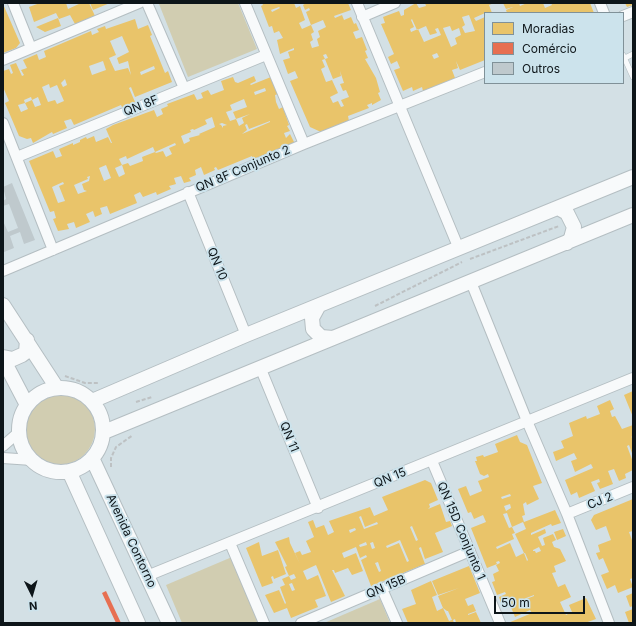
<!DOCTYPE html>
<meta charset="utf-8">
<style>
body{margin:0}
#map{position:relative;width:636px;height:626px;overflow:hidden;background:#d3e0e5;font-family:Inter,sans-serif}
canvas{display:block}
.frame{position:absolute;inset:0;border:4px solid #0d1519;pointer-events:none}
.legend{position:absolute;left:484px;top:12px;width:140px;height:72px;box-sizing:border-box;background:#cce3ec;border:1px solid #809198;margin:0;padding:5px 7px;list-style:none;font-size:12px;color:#0d1519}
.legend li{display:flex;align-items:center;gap:8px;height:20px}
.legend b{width:20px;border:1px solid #809198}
.north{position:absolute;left:12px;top:574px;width:40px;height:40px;-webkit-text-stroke:3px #cce3ec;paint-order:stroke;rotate:175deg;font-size:11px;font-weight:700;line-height:16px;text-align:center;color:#0d1519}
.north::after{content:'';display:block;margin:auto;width:14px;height:18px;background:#0d1519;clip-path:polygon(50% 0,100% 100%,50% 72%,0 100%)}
.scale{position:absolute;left:494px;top:596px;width:91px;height:18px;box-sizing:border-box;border:2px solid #0d1519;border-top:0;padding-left:5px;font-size:12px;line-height:14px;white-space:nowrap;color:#0d1519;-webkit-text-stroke:3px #cce3ec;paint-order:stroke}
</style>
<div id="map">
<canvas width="636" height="626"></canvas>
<div class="frame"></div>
<ul class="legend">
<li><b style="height:11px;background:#e9c46a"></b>Moradias</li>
<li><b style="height:11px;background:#e76f51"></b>Comércio</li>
<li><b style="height:11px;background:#bfc9cd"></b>Outros</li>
</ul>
<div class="north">N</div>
<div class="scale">50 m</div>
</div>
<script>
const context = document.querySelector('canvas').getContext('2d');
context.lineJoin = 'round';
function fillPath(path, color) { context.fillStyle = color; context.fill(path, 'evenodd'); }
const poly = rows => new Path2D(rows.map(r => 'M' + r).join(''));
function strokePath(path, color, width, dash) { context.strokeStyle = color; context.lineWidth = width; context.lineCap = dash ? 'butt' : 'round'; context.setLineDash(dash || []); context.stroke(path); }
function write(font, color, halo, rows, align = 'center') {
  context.font = font + ' Inter,sans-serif'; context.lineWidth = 4; context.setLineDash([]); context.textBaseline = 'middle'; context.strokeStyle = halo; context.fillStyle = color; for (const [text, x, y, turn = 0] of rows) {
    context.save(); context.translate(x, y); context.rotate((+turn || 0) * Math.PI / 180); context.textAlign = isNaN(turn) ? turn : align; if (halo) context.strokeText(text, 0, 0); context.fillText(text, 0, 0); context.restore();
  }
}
fillPath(poly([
 [163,3,238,3,257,49,188,77,159,4],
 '23 429a36 36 0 1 1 72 0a36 36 0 1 1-72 0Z',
 [232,557,260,623,182,623,166,585],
 [380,599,390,623,324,623]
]), '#d1cdb1');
fillPath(poly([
 [40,3,66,3,68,9,81,3,89,3,95,16,75,24,70,15,59,19,56,13,34,22,29,7],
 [90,3,110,3,93,10],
 [262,3,294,3,296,8,300,6,305,20,299,23,302,29,311,25,306,12,310,10,309,8,305,10,303,5,306,3,348,3,351,10,334,16,335,18,342,15,344,20,351,17,354,24,356,23,359,30,353,32,356,39,362,37,367,50,365,51,368,58,365,59,376,78,380,92,378,93,381,100,372,105,372,103,367,105,369,108,348,116,349,121,321,132,310,127,290,81,298,78,295,71,288,74,283,60,290,58,288,52,294,50,294,48,280,54,277,40,283,38,279,31,274,33,272,26,269,27,261,6,263,5],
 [279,7,280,8,272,12,271,10],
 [323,20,326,27,318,31,320,37,317,39,319,46,312,48,310,42,313,40,311,34,314,32,311,25],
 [326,54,328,58,325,59,333,79,341,76,340,71,344,83,340,84,343,91,346,90,349,97,341,100,344,106,341,107,338,101,333,103,330,97,338,93,332,80,326,82,321,69,325,67,322,60,325,59,323,55],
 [416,3,419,8,426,6,425,3,494,3,489,5,492,13,485,13,474,18,476,21,485,17,485,60,460,70,456,61,458,68,452,70,455,78,423,91,422,87,413,91,412,87,403,91,394,70,400,68,397,61,391,64,388,57,394,54,381,24,385,23,383,17,399,11,401,16,404,15,404,10],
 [469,15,475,31,465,33,462,27,465,25,462,17],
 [412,19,417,30,426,26,430,35,437,33,435,29,438,28,441,35,424,42,418,29,411,32,410,29,414,27,411,20],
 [450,26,452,31,459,28,461,35,455,38,457,44,451,47,443,28],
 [437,53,439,57,434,59,432,55],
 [503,3,519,3,520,6,527,3,543,3,545,8,552,5,551,3,590,3,594,13,507,13,506,10,513,7,506,9],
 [625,3,633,3,633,5,627,7],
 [3,4,20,43,16,48,3,53],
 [58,18,61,26,45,32,36,27],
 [135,19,138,29,148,25,152,35,150,36,165,73,168,71,172,82,135,97,131,87,129,88,135,102,122,107,121,105,74,125,71,119,64,121,67,128,53,134,52,132,33,143,31,138,27,139,19,136,5,103,9,101,3,87,3,71,9,69,11,74,13,73,10,65,16,63,22,76,24,75,21,70,27,68,23,60,37,54,39,60,46,57,44,51,91,31,92,35,99,32,97,29,105,26,106,29],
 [122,36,129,52,117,58,119,64,128,61,131,75,128,68,115,71,109,58,116,55,110,41],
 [103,61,106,70,92,75,89,66],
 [154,66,155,69,141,75,140,72],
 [65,79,67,85,63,87,61,83],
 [49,84,50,88,57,85,64,101,57,104,55,100,48,102,42,87],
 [31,97,32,100,38,97,41,105,35,107,32,100,25,103,28,109,21,112,18,105,25,103,24,100],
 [254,76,256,81,250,84,251,85,271,77,278,94,275,95,276,102,279,109,283,107,289,125,287,126,290,131,284,133,286,138,290,134,294,142,292,145,253,160,252,156,218,170,216,167,214,168,215,170,204,175,201,167,195,170,196,175,189,178,191,181,184,183,181,176,174,178,176,184,169,186,171,189,157,195,156,192,143,197,140,192,134,195,137,203,110,214,107,206,100,208,102,214,95,217,93,211,86,214,90,222,76,228,74,222,67,224,69,229,58,231,53,219,56,218,54,211,50,212,29,161,53,151,56,158,62,156,59,149,73,143,73,145,80,142,80,140,86,137,87,139,94,136,96,142,108,137,111,143,112,143,106,129,113,125,154,110,157,117,163,114,161,109,168,106,167,104,194,94,197,100,203,98,201,93,208,90,211,95,224,90,221,81,233,77,235,82,238,83],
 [265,88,266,91,255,95,254,92],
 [244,99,247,107,233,112,236,119,250,114,242,118,244,123,239,126,236,119,230,121,226,112,232,110,230,105],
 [212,117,215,127,199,134,200,135,189,138,190,141,184,144,181,136,191,132,190,130,193,129,194,130,207,124,205,120],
 [270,121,270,122,242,134,247,130,245,125,247,124,249,129],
 [222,123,227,125,223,126,223,128,221,125,219,124],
 [175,143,176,145,169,148,172,154,166,157,163,151,156,153,155,152,142,157,143,161,130,166,128,163,122,165,125,174,119,177,115,168,122,165,119,159,126,156,127,159,153,147,155,152],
 [106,165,111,178,104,181,99,168],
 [90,176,89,181,82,184,84,190,87,191,78,194,74,185,88,179,87,177],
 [63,182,64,184,59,186,65,201,58,203,52,187],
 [633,391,633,417,624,395],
 [610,400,614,409,610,411,612,417,615,416,622,429,633,425,633,436,631,437,633,438,633,456,629,445,627,446,633,462,633,470,625,474,626,478,619,481,614,469,608,471,613,484,600,489,597,483,600,482,599,479,591,482,595,491,579,498,577,492,571,495,565,480,593,468,591,464,575,472,571,461,577,459,574,453,556,461,553,452,564,448,561,441,573,436,569,423,586,416,587,419,600,414,597,406],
 [517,435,520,442,527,445,542,483,533,486,539,499,527,505,526,502,523,504,525,515,522,516,524,522,555,510,561,523,552,526,551,524,531,533,531,535,545,529,546,533,538,537,542,546,545,545,543,538,553,534,556,540,552,542,554,547,560,549,566,561,554,566,556,572,552,573,558,587,565,584,571,597,560,602,566,615,572,612,569,605,586,598,596,619,585,623,508,623,532,613,530,610,515,617,508,600,501,603,499,597,506,594,505,592,497,595,492,582,495,581,493,574,499,571,496,565,500,563,499,561,496,562,497,564,487,568,471,528,486,522,483,515,474,519,471,512,468,513,458,489,466,486,470,496,482,491,478,481,489,477,488,474,484,476,480,474,475,461,477,461,476,457,483,455,484,457,498,452,495,444],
 [510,494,511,496,502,499,501,497],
 [510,504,511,508,506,511,504,506],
 [507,513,512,527,523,522,526,529,515,534,524,553,525,553,528,560,527,561,524,553,516,557,510,543,497,549,496,547,514,539,512,534,515,533,512,527,509,528,503,514],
 [539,547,541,551,536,553,535,551,533,551,533,550],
 [534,595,534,596,521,601,521,600],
 [425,480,431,483,438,500,429,504,430,507,428,509,440,504,446,522,450,521,452,526,435,533,443,552,425,559,421,547,419,548,425,564,371,586,361,560,367,557,366,555,360,558,356,547,342,553,344,558,356,553,363,571,352,575,348,568,335,573,334,570,332,570,345,596,331,602,316,565,303,571,307,580,318,575,326,596,315,600,318,607,291,618,287,608,274,613,265,595,279,590,285,604,286,603,280,587,285,585,282,579,289,576,291,580,296,578,294,574,289,576,285,567,287,566,275,542,289,537,290,543,300,564,295,553,300,551,302,555,311,552,306,541,314,537,308,522,313,520,316,528,324,525,328,535,334,532,329,521,370,507,374,516,388,510,382,497],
 [361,516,365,527,377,522,378,524,364,529,359,517],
 [412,526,418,540,416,541,410,527],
 [355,528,356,530,350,533,349,530],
 [400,540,409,561,407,562,399,543,387,548,386,546],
 [366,542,367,545,360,547,359,545],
 [373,542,375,548,372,549,370,543],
 [378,562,381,571,379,572,375,563],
 [292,583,295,590,292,591,289,584],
 [633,499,633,531,629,532,633,543,633,578,630,579,633,587,618,593,615,585,607,589,601,575,609,572,603,558,599,560,596,553,600,552,598,545,611,540,606,526,596,530,591,520,594,515],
 [563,529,566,536,557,540,554,532],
 [259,542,262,556,278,550,286,574,274,579,273,576,271,577,273,583,262,587,246,548],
 [469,566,480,593,465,599,468,606,473,604,476,611,468,614,468,615,476,612,481,623,456,623,455,619,453,620,454,623,408,623,402,609,416,604,411,590,431,581,437,595,432,597,437,611,443,608,438,596,459,588,438,595,432,581],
 [443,608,447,611,448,611,452,620,449,621],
 [633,593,633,606,630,607,626,596],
 [633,609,633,623,629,623,625,612]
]), '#e9c46a');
fillPath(poly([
 [106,591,121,623,116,623,102,593]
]), '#e76f51');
fillPath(poly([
 [12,183,35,240,24,244,20,232,10,236,14,248,4,252,3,221,8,232,18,228,9,204,3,206,3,201,6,199,3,187]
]), '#bfc9cd');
const lane = poly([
 [623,55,633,77],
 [625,58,633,54]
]);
const street = poly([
 [13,3,31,48],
 [147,3,184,88],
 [245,3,304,144],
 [357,3,459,249],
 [600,3,604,13],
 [623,16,633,12],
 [362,17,395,3],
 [3,60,139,3],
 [3,123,53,250],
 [17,157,266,55],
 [188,192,246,335],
 [3,271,304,144,485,72],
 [471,282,527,421,567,514,609,623],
 [260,367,318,508],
 [3,446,19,432],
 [3,458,32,460],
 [432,461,500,623],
 [567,514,633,487],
 [230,543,264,623],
 [147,576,633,378],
 [382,589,397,623],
 [301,623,470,551]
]);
const secondary = poly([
 [558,208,567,213,574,227,571,238,567,243],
 [3,305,57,388],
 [318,307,312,318,313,329,321,337,333,338],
 [3,357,13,359,22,355,26,352,27,340],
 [3,359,27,405],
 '19 430a42 42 0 1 1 84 0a42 42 0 1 1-84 0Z',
 [92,401,246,335,633,177],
 [104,432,633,215],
 [92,458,169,623],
 [69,471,138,623]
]);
strokePath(lane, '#b4bec2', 6);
strokePath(street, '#b4bec2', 12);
strokePath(secondary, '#b4bec2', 16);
strokePath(poly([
 [470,259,559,226],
 [375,306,462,262],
 [65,376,85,383,99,383],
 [136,402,152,397],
 [111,467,111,458,116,447,133,435]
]), '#bdc1c3', 2, [4, 2]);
strokePath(lane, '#f8fafb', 5);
strokePath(street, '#f8fafb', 10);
strokePath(secondary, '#f8fafb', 14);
write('12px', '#0d1519', '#cce3ec', [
 ["QN 8F",141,106,-22],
 ["QN 8F Conjunto 2",243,169,-23],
 ["QN 10",217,264,68],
 ["QN 11",289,437,68],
 ["QN 15",390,478,-22],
 ["CJ 2",600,501,-22],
 ["QN 15D Conjunto 1",461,531,67],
 ["Avenida Contorno",131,541,65],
 ["QN 15B",386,587,-23]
]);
</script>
